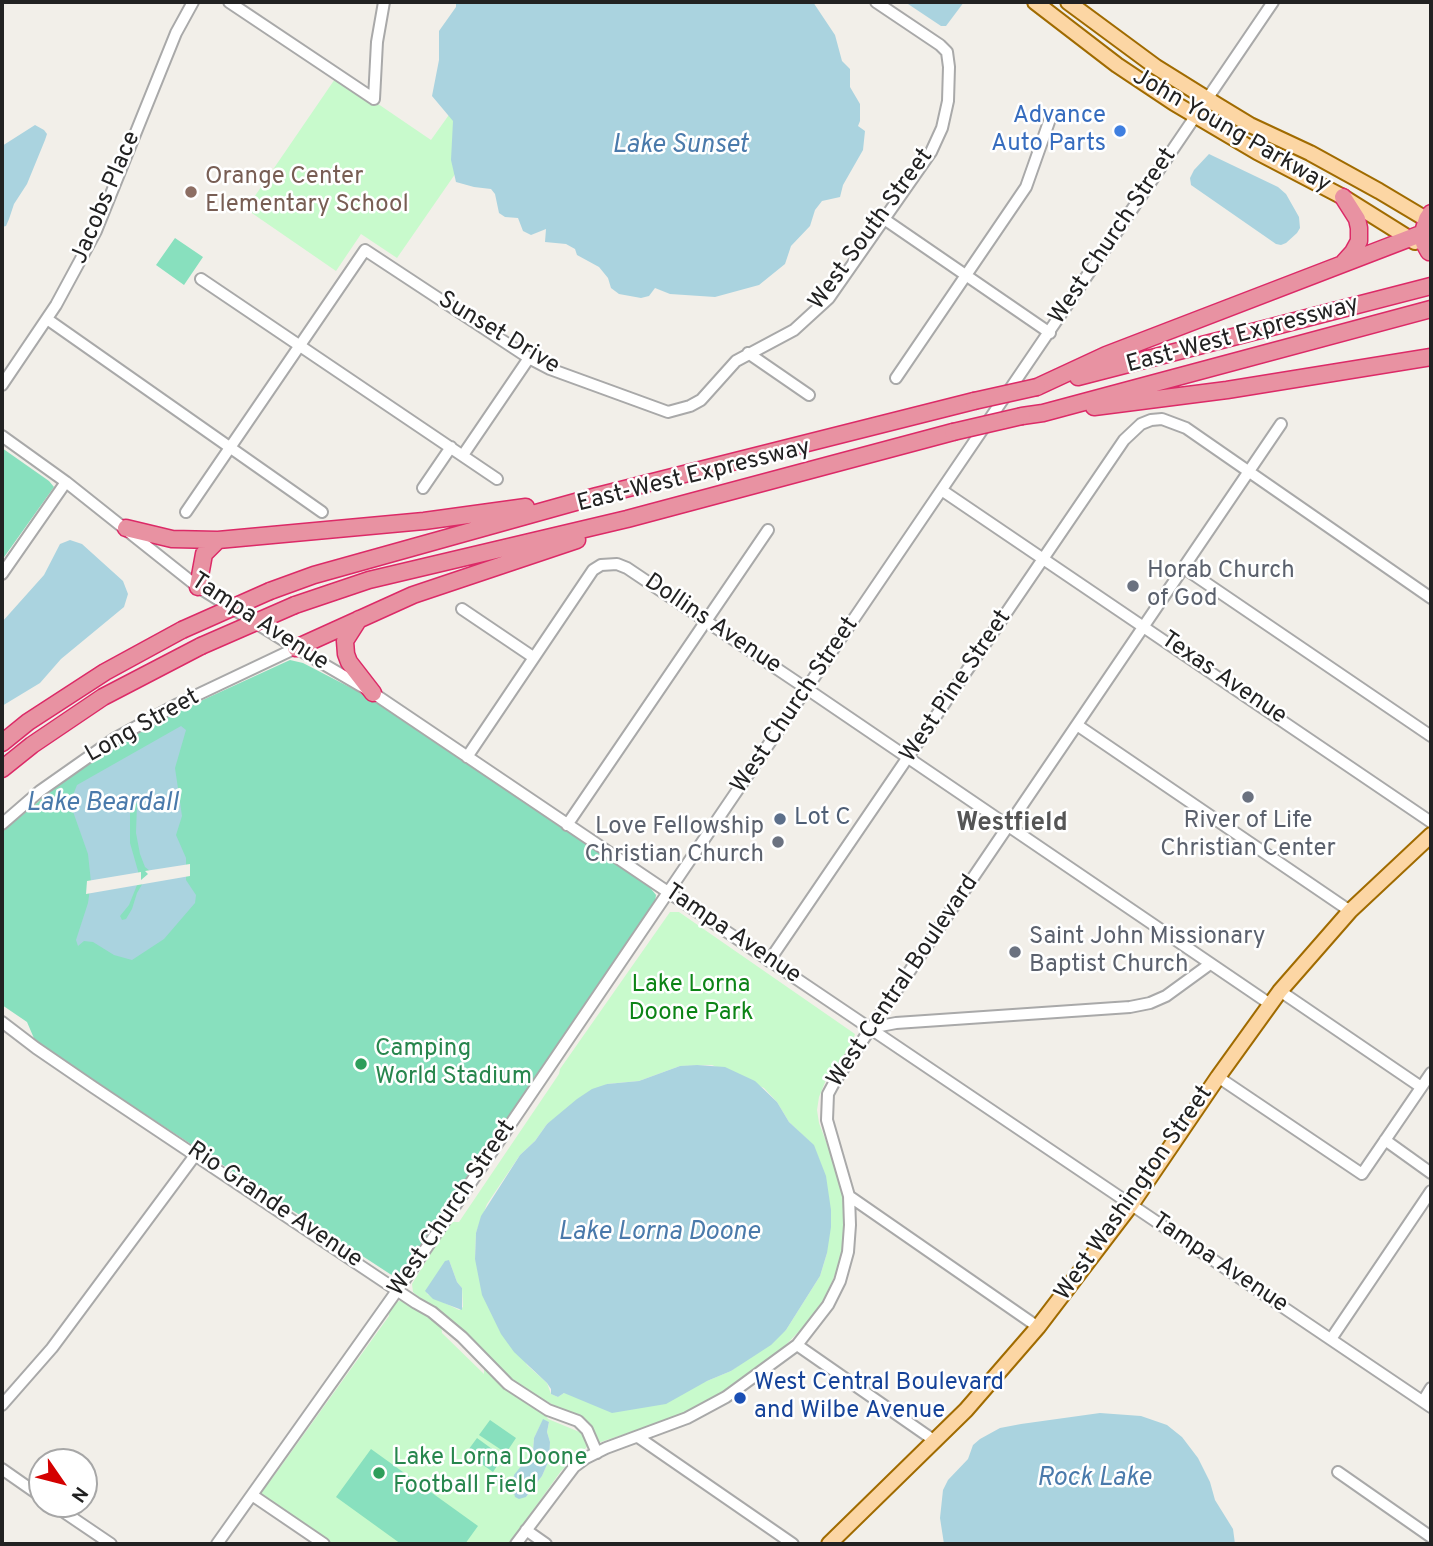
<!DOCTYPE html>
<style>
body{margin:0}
#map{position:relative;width:1433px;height:1546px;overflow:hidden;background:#f2efe9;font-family:Overpass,sans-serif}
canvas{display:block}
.frame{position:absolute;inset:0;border:4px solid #222;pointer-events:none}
.north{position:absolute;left:28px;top:1448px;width:70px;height:70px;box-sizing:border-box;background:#fff;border:2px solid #a7a7a7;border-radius:50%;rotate:125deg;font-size:19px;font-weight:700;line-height:28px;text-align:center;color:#222}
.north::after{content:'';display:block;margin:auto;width:24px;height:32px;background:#d40000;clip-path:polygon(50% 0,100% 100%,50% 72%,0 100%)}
</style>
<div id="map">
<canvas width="1433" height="1546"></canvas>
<div class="frame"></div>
<div class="north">N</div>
</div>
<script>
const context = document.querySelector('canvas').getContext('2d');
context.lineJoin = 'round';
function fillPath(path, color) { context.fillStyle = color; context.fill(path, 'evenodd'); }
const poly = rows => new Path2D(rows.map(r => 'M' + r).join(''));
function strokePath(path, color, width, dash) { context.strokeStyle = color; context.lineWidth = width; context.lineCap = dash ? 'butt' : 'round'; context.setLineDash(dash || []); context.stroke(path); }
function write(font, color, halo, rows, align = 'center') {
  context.font = font + ' Overpass,sans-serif'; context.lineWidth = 5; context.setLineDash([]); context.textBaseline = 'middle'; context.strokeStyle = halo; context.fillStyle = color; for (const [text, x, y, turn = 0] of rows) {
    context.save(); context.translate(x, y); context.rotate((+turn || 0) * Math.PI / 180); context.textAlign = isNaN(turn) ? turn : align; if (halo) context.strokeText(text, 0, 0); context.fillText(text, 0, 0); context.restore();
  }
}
fillPath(poly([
 [337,76,431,140,466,91,478,141,397,258,361,234,336,271,246,209],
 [670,912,679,912,855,1034,851,1045,826,1080,819,1097,817,1110,819,1123,838,1173,844,1201,845,1237,837,1270,825,1297,808,1322,775,1356,707,1403,663,1421,598,1443,589,1425,514,1383,413,1292,412,1284,450,1222,459,1222,559,1074,560,1069],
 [712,1065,764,1088,777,1102,789,1122,813,1145,819,1159,827,1253,820,1276,786,1330,731,1371,707,1381,564,1393,558,1397,551,1394,547,1383,527,1365,475,1259,476,1233,487,1204,520,1155,535,1141,547,1124,607,1084,639,1081,680,1066],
 [449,1260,457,1282,462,1288,463,1307,459,1310,427,1294],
 [403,1300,441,1323,442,1333,484,1374,484,1366,543,1410,548,1419,582,1433,589,1440,588,1446,561,1471,509,1544,332,1544,270,1502,261,1494,264,1485,271,1480,389,1316,389,1311,396,1302],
 [543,1420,549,1422,547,1432,550,1442,549,1460,542,1476,526,1497,523,1463,533,1451,534,1438]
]), '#c8facc');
fillPath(poly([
 [175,238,203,257,184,285,156,265],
 [2,448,49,481,54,487,2,560],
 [290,660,303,663,363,694,648,885,656,895,655,902,439,1224,398,1277,390,1274,36,1043,27,1022,2,1005,2,832,75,771,103,752,159,720],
 [490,1420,516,1438,506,1453,479,1435],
 [477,1438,503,1457,493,1472,466,1453],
 [371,1449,478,1526,465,1544,401,1544,336,1497]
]), '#88e0be');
fillPath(poly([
 [456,2,813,2,835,35,842,61,850,69,850,87,860,104,860,121,858,126,865,131,863,150,843,185,840,197,822,201,815,210,810,226,791,246,785,264,759,285,715,297,670,294,655,288,649,296,641,298,619,294,611,288,608,278,599,267,577,255,575,249,566,244,545,242,546,229,531,235,523,231,518,218,505,217,499,213,495,194,491,189,474,187,456,182,451,160,453,121,432,96,439,60,439,31,456,7],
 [905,2,964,2,946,26,941,26],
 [35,125,44,130,47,134,45,140,27,184,14,204,9,219,6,226,2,227,2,146],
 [1209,154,1278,187,1286,194,1299,217,1300,228,1297,233,1286,243,1281,245,1276,244,1191,185,1190,178,1194,170],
 [70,540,82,544,123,581,128,594,124,607,61,659,40,683,2,706,2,622,44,575,60,544],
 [181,726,186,730,175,768,182,816,176,835,186,858,186,880,196,895,195,903,164,939,132,960,114,955,93,942,84,941,78,946,76,940,88,903,91,882,88,854,70,803,77,785],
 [134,802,137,804,136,833,140,854,145,867,150,871,137,893,132,909,126,919,122,920,120,916,129,905,137,885,138,871,130,843,130,811],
 [697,1065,725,1067,755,1081,777,1102,789,1122,814,1145,826,1176,831,1210,831,1227,827,1253,820,1276,786,1330,771,1345,731,1371,707,1381,666,1404,612,1413,564,1393,558,1397,551,1394,551,1389,547,1383,514,1352,501,1334,482,1295,475,1259,476,1233,481,1216,520,1155,535,1141,547,1124,577,1099,592,1089,607,1084,639,1081,680,1066],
 [449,1260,457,1282,462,1288,462,1310,433,1299,425,1291,445,1261],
 [1100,1413,1141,1416,1167,1425,1182,1437,1198,1458,1210,1482,1215,1500,1233,1529,1235,1544,944,1544,940,1518,943,1490,948,1480,968,1459,973,1445,980,1439,1000,1428,1021,1424],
 [543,1419,549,1422,547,1432,550,1442,549,1460,542,1476,526,1497,519,1499,515,1497,513,1489,514,1475,533,1451,534,1438]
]), '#aad3df');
fillPath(poly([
 [190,864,190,876,86,894,87,881,141,872,141,880,148,874,145,871]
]), '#f2efe9');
const minor = poly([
 [229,2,374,99],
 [374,99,377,42,384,2],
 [884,219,1050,333],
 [201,279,497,479],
 [47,319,322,512],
 [748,353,809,395],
 [896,378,1026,187,1050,119],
 [2,385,56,305,96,231,176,33,193,2],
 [2,436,66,482,198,587,296,648,373,693,1431,1407],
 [463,455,529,358],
 [423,488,451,447],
 [943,491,1431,822],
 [186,512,365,250,529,358,550,369,668,412,690,406,701,400,736,361,794,330,829,298,931,152,942,128,948,101,949,67,947,52,940,45,876,2],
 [1184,568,1431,736],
 [2,574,66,482],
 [462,609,533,657],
 [1077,725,1350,911],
 [467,757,593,570,601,565,617,564,627,568,807,689,1270,1004],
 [2,824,40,791,114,739,178,704,296,648],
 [567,825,768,530],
 [769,961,1124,440,1141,424,1151,420,1162,419,1186,428,1431,598],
 [1280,991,1421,1087],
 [2,1022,36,1048,93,1087,416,1303,432,1312,462,1337,508,1384,548,1410,578,1421,587,1430,597,1453],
 [870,1028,896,1023,1130,1007,1150,1003,1166,996,1210,964],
 [1218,1077,1362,1174,1431,1073],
 [1385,1140,1431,1173],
 [849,1196,1038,1327],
 [1331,1339,1431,1191],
 [797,1345,935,1441],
 [1423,1401,1431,1388],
 [2,1405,52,1348,196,1154],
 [638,1437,793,1544],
 [2,1469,42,1497],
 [1338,1472,1431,1537],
 [252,1495,324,1544],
 [52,1504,111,1544],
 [526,1530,546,1544],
 [217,1544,406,1278,1273,2],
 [516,1544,574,1467,586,1458,606,1448,687,1418,726,1397,797,1345,828,1305,840,1281,848,1252,850,1225,849,1196,827,1120,828,1094,835,1081,1281,424]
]);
const major = poly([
 [1035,2,1117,65,1174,103,1257,152,1343,197,1415,242],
 [1068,2,1156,67,1217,105,1250,125,1310,153,1379,191,1431,222],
 [829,1544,966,1410,1038,1327,1131,1205,1218,1077,1280,991,1350,911,1431,835]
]);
const highway = poly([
 [1343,197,1357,219,1359,228,1359,241,1353,252,1344,262],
 [1429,252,1424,243,1423,232,1427,219,1431,213],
 [1078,377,1431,286],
 [1037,387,1106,355,1431,230],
 [1094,407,1227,390,1431,357],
 [1022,416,1043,413,1431,309],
 [126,528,172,539,218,540,424,521,526,507],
 [198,587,204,554,218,540],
 [270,591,314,575,597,496,974,401],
 [295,605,369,580,627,519,953,432],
 [359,619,345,641,346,654,349,662,373,693],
 [296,648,413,595,577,540],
 [2,743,28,722,105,672,182,630],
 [2,769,32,745,103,697,201,646]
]);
strokePath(minor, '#a9a9a9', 14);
strokePath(major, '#a06b00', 18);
strokePath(highway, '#dc2a67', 19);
strokePath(minor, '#fff', 10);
strokePath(major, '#fcd6a4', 14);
strokePath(highway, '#e892a2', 16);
const highwayBridge = poly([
 [974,401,1037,387],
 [953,432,1022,416],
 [182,630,270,591],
 [201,646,295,605]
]);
strokePath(highwayBridge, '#dc2a67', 19, []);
strokePath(highwayBridge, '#e892a2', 16);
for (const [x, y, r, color] of [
 [1120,131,7,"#3f7fe0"],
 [191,192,7,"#8d6e63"],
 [1133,586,7,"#6b7280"],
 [1248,797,7,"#6b7280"],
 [780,819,7,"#5c6f8a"],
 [778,842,7,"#6b7280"],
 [1015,952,7,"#6b7280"],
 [361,1064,7,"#2e9e5b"],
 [740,1398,7,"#1a4fb4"],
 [379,1473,7,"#2e9e5b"]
]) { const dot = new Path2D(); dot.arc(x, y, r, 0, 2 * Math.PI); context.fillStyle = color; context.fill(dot); strokePath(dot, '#fff', 2.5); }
write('24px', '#366cbe', '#fff', [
 ["Advance",1106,117],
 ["Auto Parts",1106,145]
], 'right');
write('24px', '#222', '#fff', [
 ["John Young Parkway",1231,132,30],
 ["Jacobs Place",107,198,-67],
 ["West South Street",872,230,-54],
 ["West Church Street",1114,237,-56],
 ["Sunset Drive",498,334,31],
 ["East-West Expressway",1243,336,-15],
 ["East-West Expressway",694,477,-14],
 ["Tampa Avenue",259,623,33],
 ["Dollins Avenue",712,625,34],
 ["Texas Avenue",1223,679,34],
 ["West Pine Street",957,687,-56],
 ["West Church Street",796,706,-56],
 ["Long Street",143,727,-29],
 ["Tampa Avenue",732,935,34],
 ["West Central Boulevard",904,982,-56],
 ["West Washington Street",1135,1194,-55],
 ["Rio Grande Avenue",274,1206,34],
 ["West Church Street",453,1209,-56],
 ["Tampa Avenue",1219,1264,34]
]);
write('24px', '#785e54', '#fff', [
 ["Orange Center",205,178],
 ["Elementary School",205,206]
], 'left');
write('24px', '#5b616d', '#fff', [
 ["Horab Church",1147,572],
 ["of God",1147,600],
 ["River of Life",1248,822,"center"],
 ["Christian Center",1248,850,"center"],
 ["Love Fellowship",764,828,"right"],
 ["Christian Church",764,856,"right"],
 ["Saint John Missionary",1029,938],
 ["Baptist Church",1029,966]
], 'left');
write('24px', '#4e5e75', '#fff', [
 ["Lot C",794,819]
], 'left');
write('24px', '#0c8416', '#fff', [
 ["Lake Lorna",691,986],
 ["Doone Park",691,1014]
]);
write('24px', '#27864d', '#fff', [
 ["Camping",375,1050],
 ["World Stadium",375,1078],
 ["Lake Lorna Doone",393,1459],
 ["Football Field",393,1487]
], 'left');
write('24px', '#164399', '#fff', [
 ["West Central Boulevard",754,1384],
 ["and Wilbe Avenue",754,1412]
], 'left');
write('italic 26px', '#4a7aab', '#fff', [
 ["Lake Sunset",680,147],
 ["Lake Beardall",102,805],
 ["Lake Lorna Doone",659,1234],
 ["Rock Lake",1094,1480]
]);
write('bold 26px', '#555', '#fff', [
 ["Westfield",1012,825]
]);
</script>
